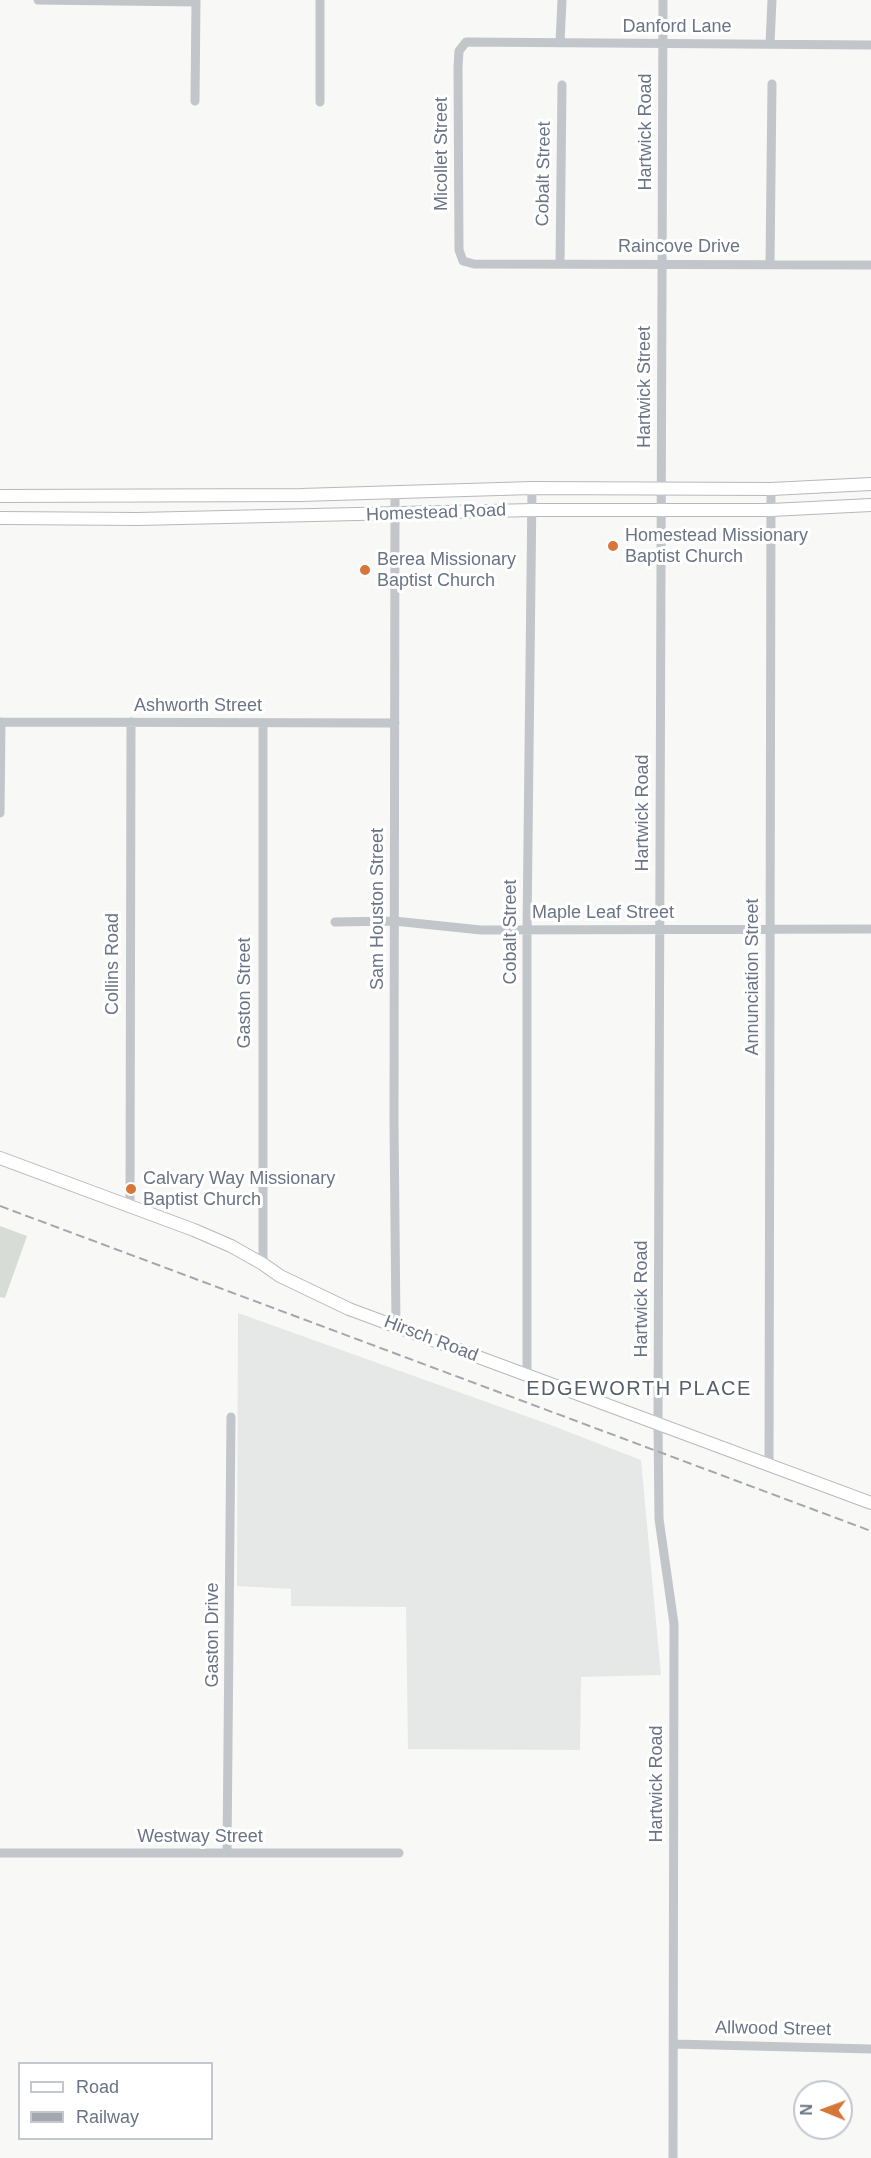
<!DOCTYPE html>
<style>
body{margin:0}
#map{position:relative;width:871px;height:2158px;overflow:hidden;background:#f8f8f6;font-family:Helvetica,sans-serif}
canvas{display:block}
.legend{position:absolute;left:18px;top:2062px;width:195px;height:78px;box-sizing:border-box;background:#fff;border:2px solid #c3c7ce;margin:0;padding:8px 10px;list-style:none;font-size:18px;color:#6a7485}
.legend li{display:flex;align-items:center;gap:12px;height:30px}
.legend b{width:30px;border:2px solid #c3c7ce}
.north{position:absolute;left:793px;top:2080px;width:60px;height:60px;box-sizing:border-box;background:#fff;border:2px solid #c3c7ce;border-radius:50%;rotate:271deg;font-size:16px;font-weight:700;line-height:24px;text-align:center;color:#6a7485}
.north::after{content:'';display:block;margin:auto;width:21px;height:27px;background:#d67639;clip-path:polygon(50% 0,100% 100%,50% 72%,0 100%)}
</style>
<div id="map">
<canvas width="871" height="2158"></canvas>
<ul class="legend">
<li><b style="height:8px;background:#fff"></b>Road</li>
<li><b style="height:8px;background:#a4a8ae"></b>Railway</li>
</ul>
<div class="north">N</div>
</div>
<script>
const context = document.querySelector('canvas').getContext('2d');
context.lineJoin = 'round';
function fillPath(path, color) { context.fillStyle = color; context.fill(path, 'evenodd'); }
const poly = rows => new Path2D(rows.map(r => 'M' + r).join(''));
function strokePath(path, color, width, dash) { context.strokeStyle = color; context.lineWidth = width; context.lineCap = dash ? 'butt' : 'round'; context.setLineDash(dash || []); context.stroke(path); }
function write(font, color, halo, rows, align = 'center') {
  context.font = font + ' Helvetica,sans-serif'; context.lineWidth = 6; context.setLineDash([]); context.textBaseline = 'middle'; context.strokeStyle = halo; context.fillStyle = color; for (const [text, x, y, turn = 0] of rows) {
    context.save(); context.translate(x, y); context.rotate((+turn || 0) * Math.PI / 180); context.textAlign = isNaN(turn) ? turn : align; if (halo) context.strokeText(text, 0, 0); context.fillText(text, 0, 0); context.restore();
  }
}
fillPath(poly([
 [238,1313,548,1424,641,1460,661,1675,581,1677,580,1750,408,1749,406,1607,291,1606,291,1589,237,1586]
]), '#e6e7e7');
fillPath(poly([
 [0,1226,27,1236,5,1298,0,1297]
]), '#d7ddd6');
const major = poly([
 [0,496,301,495,532,488,771,489,871,484],
 [0,518,137,519,533,510,771,510,871,505],
 [0,1158,194,1230,231,1246,263,1264,280,1276,349,1309,871,1503]
]);
strokePath(major, '#b6b8bd', 14);
strokePath(poly([
 [38,0,196,2],
 [663,0,658,1423,659,1519,674,1624,673,2158],
 [560,43,562,0],
 [770,44,772,0],
 [871,45,466,42,459,51,458,67,459,250,463,261,474,264,871,265],
 [195,101,196,0],
 [320,102,320,0],
 [560,264,562,85],
 [770,264,772,84],
 [395,492,394,1122,396,1325],
 [0,722,395,723],
 [263,723,263,1264],
 [0,813,1,722],
 [335,922,394,921,481,930,871,929],
 [130,1206,131,722],
 [527,1376,527,930,532,488],
 [769,1464,771,489],
 [0,1853,399,1853],
 [227,1853,231,1417],
 [674,2044,871,2049]
]), '#c2c5c9', 9);
strokePath(major, '#fff', 12);
strokePath(poly([
 [0,1206,871,1531]
]), '#a4a8ae', 2, [9, 4.5]);
for (const [x, y, r, color] of [
 [613,546,6,"#d67639"],
 [365,570,6,"#d67639"],
 [131,1189,6,"#d67639"]
]) { const dot = new Path2D(); dot.arc(x, y, r, 0, 2 * Math.PI); context.fillStyle = color; context.fill(dot); strokePath(dot, '#fff', 2); }
write('18px', '#6a7485', '#fff', [
 ["Danford Lane",677,27],
 ["Hartwick Road",646,132,-90],
 ["Micollet Street",442,154,-90],
 ["Cobalt Street",544,174,-89],
 ["Raincove Drive",679,247],
 ["Hartwick Street",645,387,-90],
 ["Homestead Road",436,513,-2],
 ["Ashworth Street",198,706],
 ["Hartwick Road",643,813,-90],
 ["Sam Houston Street",378,909,-90],
 ["Maple Leaf Street",603,913],
 ["Cobalt Street",511,932,-90],
 ["Collins Road",113,964,-90],
 ["Annunciation Street",753,977,-90],
 ["Gaston Street",245,993,-90],
 ["Hartwick Road",642,1299,-90],
 ["Hirsch Road",431,1339,21],
 ["Gaston Drive",213,1635,-90],
 ["Hartwick Road",657,1784,-90],
 ["Westway Street",200,1837],
 ["Allwood Street",773,2029,1]
]);
write('18px', '#6a7485', '#fff', [
 ["Homestead Missionary",625,536],
 ["Baptist Church",625,557],
 ["Berea Missionary",377,560],
 ["Baptist Church",377,581],
 ["Calvary Way Missionary",143,1179],
 ["Baptist Church",143,1200]
], 'left');
context.letterSpacing = '1.5px';
write('20px', '#575f6a', '#fff', [
 ["EDGEWORTH PLACE",639,1389]
]);
context.letterSpacing = '0px';
</script>
